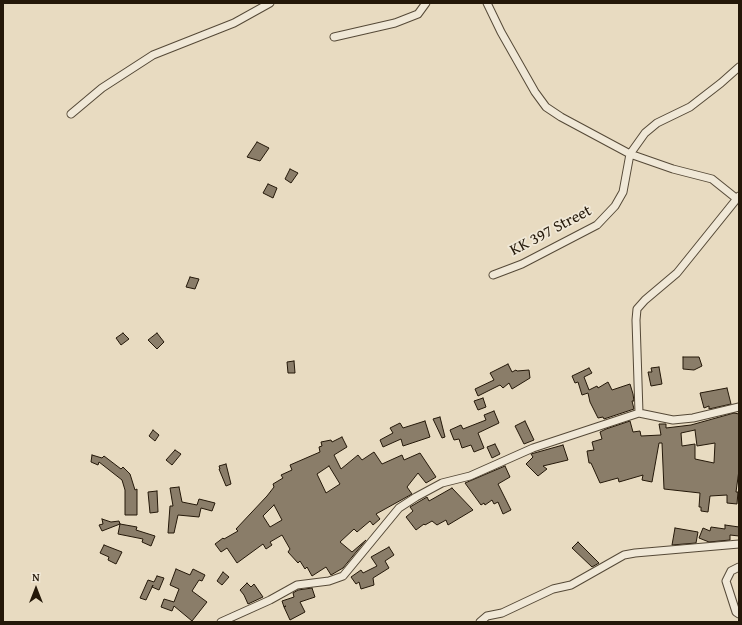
<!DOCTYPE html>
<style>
body{margin:0}
#map{position:relative;width:742px;height:625px;overflow:hidden;background:#e8dbc1;font-family:"Gentium Book Plus",serif}
canvas{display:block}
.frame{position:absolute;inset:0;border:4px solid #241809;pointer-events:none}
.north{position:absolute;left:16px;top:569px;width:40px;height:40px;-webkit-text-stroke:3px #f0e8d7;paint-order:stroke;rotate:0deg;font-size:11px;font-weight:700;line-height:16px;text-align:center;color:#241809}
.north::after{content:'';display:block;margin:auto;width:14px;height:18px;background:#241809;clip-path:polygon(50% 0,100% 100%,50% 72%,0 100%)}
</style>
<div id="map">
<canvas width="742" height="625"></canvas>
<div class="frame"></div>
<div class="north">N</div>
</div>
<script>
const context = document.querySelector('canvas').getContext('2d');
context.lineJoin = 'round';
function fillPath(path, color) { context.fillStyle = color; context.fill(path, 'evenodd'); }
const poly = rows => new Path2D(rows.map(r => 'M' + r).join(''));
function strokePath(path, color, width, dash) { context.strokeStyle = color; context.lineWidth = width; context.lineCap = dash ? 'butt' : 'round'; context.setLineDash(dash || []); context.stroke(path); }
function write(font, color, halo, rows, align = 'center') {
  context.font = font + ' "Gentium Book Plus",serif'; context.lineWidth = 3.5; context.setLineDash([]); context.textBaseline = 'middle'; context.strokeStyle = halo; context.fillStyle = color; for (const [text, x, y, turn = 0] of rows) {
    context.save(); context.translate(x, y); context.rotate((+turn || 0) * Math.PI / 180); context.textAlign = isNaN(turn) ? turn : align; if (halo) context.strokeText(text, 0, 0); context.fillText(text, 0, 0); context.restore();
  }
}
const building = poly([
 [257,142,269,148,260,161,247,157,257,142],
 [290,169,298,173,291,183,285,179,290,169],
 [268,184,277,188,273,198,263,193,268,184],
 [190,277,199,279,195,289,186,287,190,277],
 [123,333,129,339,121,345,116,338,123,333],
 [157,333,164,342,157,349,148,340,157,333],
 [683,357,699,357,702,366,694,370,683,369,683,357],
 [294,361,295,373,288,373,287,362,294,361],
 [508,364,512,372,516,370,517,371,529,370,530,378,512,389,509,383,503,388,500,385,478,396,475,389,494,380,490,373,508,364],
 [659,367,662,384,651,386,648,372,652,372,651,368,659,367],
 [589,368,592,373,584,377,589,390,597,386,598,388,608,382,612,390,630,384,633,394,634,401,632,401,634,409,604,419,603,417,598,418,590,402,588,393,582,395,578,382,575,383,572,376,589,368],
 [727,388,731,404,709,409,709,406,704,408,700,393,727,388],
 [483,398,486,407,478,410,474,401,483,398],
 [494,411,499,423,478,433,484,448,474,452,471,445,462,448,459,439,454,440,450,430,461,425,463,429,486,420,484,415,494,411],
 [734,413,739,414,739,470,736,492,738,492,737,504,727,503,727,495,710,496,708,512,701,511,701,507,699,507,700,493,664,489,662,443,659,443,652,482,642,480,643,475,619,482,618,478,600,483,591,463,589,463,587,451,594,450,592,442,602,439,600,432,606,429,630,421,633,432,640,431,641,436,661,435,659,424,666,424,666,428,691,425,734,413],
 [695,430,697,446,715,443,714,463,695,459,695,444,682,446,681,433,695,430],
 [440,417,445,437,442,438,433,419,440,417],
 [425,421,430,437,403,446,401,439,383,447,380,440,393,433,390,428,400,423,403,428,425,421],
 [525,421,534,440,524,444,515,426,525,421],
 [153,430,159,435,155,441,149,436,153,430],
 [342,437,347,447,334,455,341,469,358,455,362,460,374,452,382,464,402,455,404,460,420,453,436,477,426,483,418,473,407,487,412,494,376,514,380,519,373,525,370,521,357,532,354,529,340,542,352,552,366,540,343,568,331,575,326,567,312,576,307,567,305,569,300,561,298,563,288,552,290,549,282,535,270,542,272,545,266,549,263,544,237,563,227,548,221,552,215,544,223,538,224,539,238,531,236,529,267,496,274,487,273,484,283,478,281,475,292,470,290,465,320,452,319,447,322,446,321,442,331,440,332,442,342,437],
 [329,466,340,484,326,493,317,474,329,466],
 [274,505,282,520,270,527,263,516,274,505],
 [495,444,500,454,492,458,487,447,495,444],
 [563,445,568,460,543,466,547,469,538,476,526,464,533,457,531,454,563,445],
 [175,450,181,454,172,465,166,460,175,450],
 [92,455,102,458,104,456,121,469,123,467,130,474,135,490,137,489,137,515,125,515,125,490,122,480,99,462,98,465,91,462,92,455],
 [226,464,231,484,226,486,219,469,220,469,219,466,226,464],
 [505,466,510,477,498,484,511,510,503,514,498,502,494,504,492,500,485,505,484,503,481,505,465,483,505,466],
 [179,487,182,502,197,505,199,499,215,503,212,511,201,508,199,517,178,515,174,533,168,533,170,506,173,506,170,488,179,487],
 [452,488,473,510,448,525,446,520,437,525,432,521,425,525,424,524,416,530,406,517,413,511,410,507,427,497,429,501,452,488],
 [157,491,158,512,150,513,148,492,157,491],
 [102,519,111,522,119,521,120,524,102,531,99,525,103,524,102,519],
 [120,524,137,527,136,530,155,536,151,546,142,542,143,539,118,534,120,524],
 [725,525,739,527,739,536,730,535,730,540,709,542,699,538,703,528,710,531,711,527,725,529,725,525],
 [675,528,698,532,696,543,672,545,675,528],
 [578,542,599,563,592,567,572,548,578,542],
 [104,545,122,552,116,564,108,560,109,557,100,553,104,545],
 [389,547,394,555,385,561,389,568,373,578,374,585,361,589,359,582,356,584,351,577,361,570,363,573,377,566,371,557,389,547],
 [176,569,190,575,193,569,205,575,202,581,199,580,192,591,207,602,192,621,174,606,172,611,161,607,164,599,174,602,179,589,170,585,176,569],
 [223,572,229,577,222,585,217,581,223,572],
 [157,576,164,578,159,590,152,587,153,585,146,600,140,598,148,580,154,582,157,576],
 [247,583,251,587,254,584,263,597,248,604,244,595,240,590,247,583],
 [312,588,315,597,300,602,305,612,290,620,284,607,286,606,284,607,282,601,294,597,293,593,298,590,312,588]
]);
fillPath(building, '#8a7d69');
strokePath(building, '#241809', 1);
const street = poly([
 [487,3,501,32,535,92,546,107,561,117,630,154,673,169,712,179,737,199],
 [334,37,395,23,418,14,426,3],
 [71,114,102,88,153,55,234,23,270,3],
 [493,275,522,264,597,225,615,206,623,192,630,154,645,133,657,123,690,107,721,83,739,67],
 [639,413,636,320,637,309,645,300,677,273,739,196],
 [739,567,731,571,726,581,736,612,739,614],
 [221,622,270,600,297,585,329,581,343,576,399,508,416,497,442,483,470,476,533,448,639,413,673,420,693,418,739,407],
 [480,622,487,616,502,613,553,589,571,585,624,555,635,553,739,544]
]);
strokePath(street, '#554937', 9);
strokePath(street, '#f0e8d7', 7);
write('16px', '#241809', '#f0e8d7', [
 ["KK 397 Street",551,231,-28]
]);
</script>
